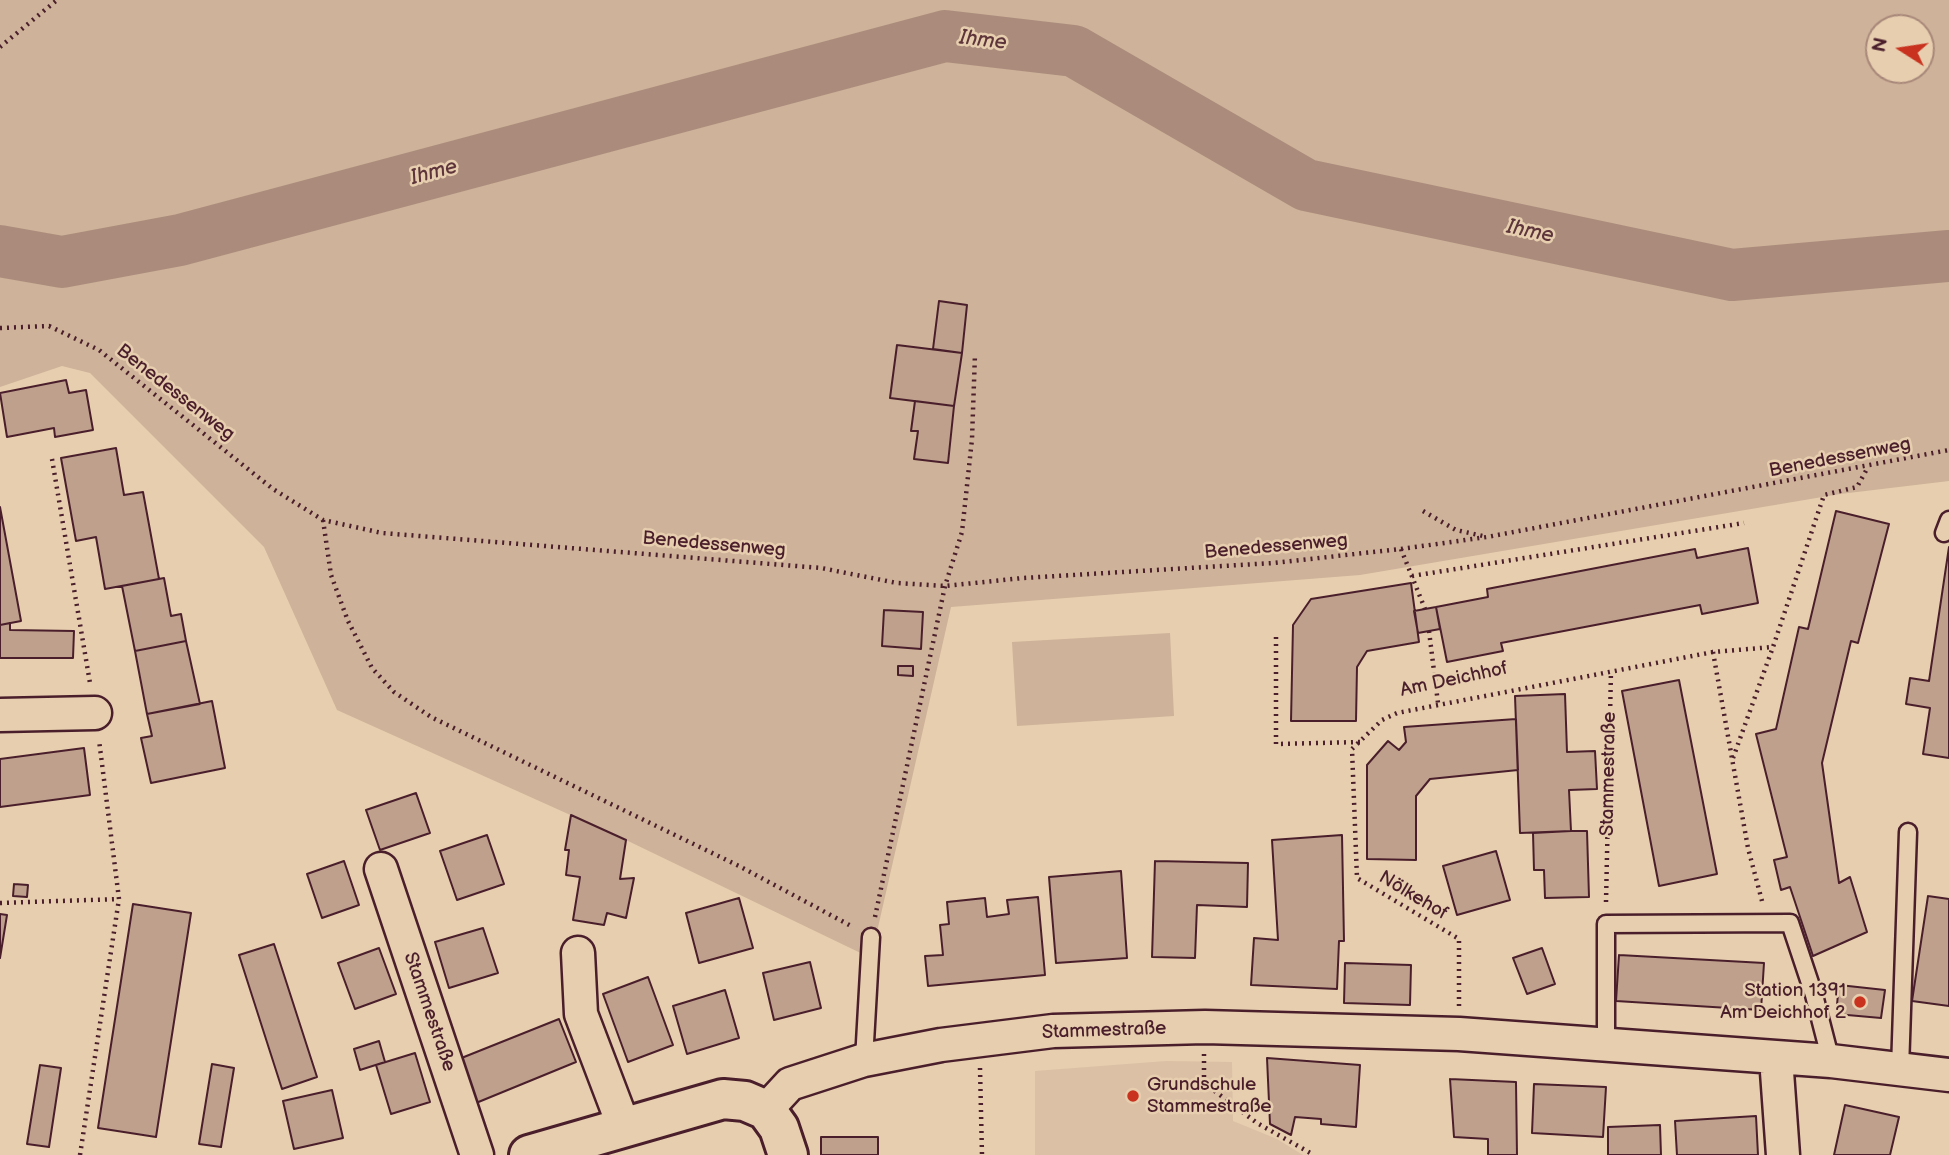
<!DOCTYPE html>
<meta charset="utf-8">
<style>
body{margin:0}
#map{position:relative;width:1949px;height:1155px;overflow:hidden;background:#e7ceaf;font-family:"Balsamiq Sans",sans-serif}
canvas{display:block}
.north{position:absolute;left:1865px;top:14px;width:70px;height:70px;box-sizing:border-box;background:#e7ceaf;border:2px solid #a8887a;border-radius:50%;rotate:282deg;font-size:19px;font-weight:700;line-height:28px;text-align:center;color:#4a1f2b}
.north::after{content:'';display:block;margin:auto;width:24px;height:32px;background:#c8321e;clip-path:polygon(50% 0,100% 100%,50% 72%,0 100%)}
</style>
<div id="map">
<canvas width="1949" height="1155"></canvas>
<div class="north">N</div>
</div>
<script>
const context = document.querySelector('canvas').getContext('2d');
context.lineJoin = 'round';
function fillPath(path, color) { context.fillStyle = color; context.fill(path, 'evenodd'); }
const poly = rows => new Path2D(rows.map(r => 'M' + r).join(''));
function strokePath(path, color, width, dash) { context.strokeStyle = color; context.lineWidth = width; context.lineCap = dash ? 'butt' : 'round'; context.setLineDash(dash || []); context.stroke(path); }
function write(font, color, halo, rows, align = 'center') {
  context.font = font + ' "Balsamiq Sans",sans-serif'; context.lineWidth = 5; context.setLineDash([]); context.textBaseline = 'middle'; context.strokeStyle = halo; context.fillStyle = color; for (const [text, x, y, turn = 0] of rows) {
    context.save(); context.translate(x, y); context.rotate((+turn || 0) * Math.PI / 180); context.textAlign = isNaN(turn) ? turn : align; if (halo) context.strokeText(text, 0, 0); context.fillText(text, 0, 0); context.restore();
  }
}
fillPath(poly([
 [1166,1061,1232,1062,1233,1121,1277,1139,1303,1155,1035,1155,1035,1071]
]), '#dbc0a5');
fillPath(poly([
 [0,0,1949,0,1949,481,1840,494,1360,575,951,607,871,958,626,840,337,710,264,547,90,373,62,366,0,387],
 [1879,28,1921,28,1921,70,1879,70],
 [1170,633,1174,716,1017,726,1012,642]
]), '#ceb299');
strokePath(poly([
 [0,251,62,262,180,240,945,36,1074,51,1306,185,1732,275,1949,256]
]), '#ab8c7c', 52);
const building = poly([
 [939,301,967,305,962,353,933,349,939,301],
 [897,345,962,353,954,406,890,398,897,345],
 [66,380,69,393,86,390,93,430,55,437,54,428,7,437,0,393,66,380],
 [915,401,954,406,948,463,914,459,918,431,911,431,915,401],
 [116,448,124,495,143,492,159,579,105,589,96,537,76,541,61,458,116,448],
 [0,507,21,621,0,625,0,507],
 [1836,511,1889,524,1858,643,1851,641,1822,763,1839,883,1850,877,1867,932,1813,956,1790,887,1781,890,1774,860,1787,857,1756,734,1776,729,1799,627,1808,629,1836,511],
 [1949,547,1949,758,1923,754,1930,708,1906,704,1910,678,1929,681,1949,547],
 [1748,548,1758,603,1702,614,1700,605,1501,643,1503,651,1447,662,1436,607,1488,597,1487,589,1695,549,1697,558,1748,548],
 [164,578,171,616,181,614,186,641,135,651,122,586,164,578],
 [1411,583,1419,642,1367,651,1357,667,1356,721,1291,721,1293,625,1311,599,1411,583],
 [1436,607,1440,629,1418,633,1414,611,1436,607],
 [884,610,923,612,921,649,882,646,884,610],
 [10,623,10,630,74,631,73,658,0,658,0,625,10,623],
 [186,641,200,704,147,714,135,651,186,641],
 [898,666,913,666,913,676,898,675,898,666],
 [1679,680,1717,874,1659,886,1622,691,1679,680],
 [1565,694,1567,752,1595,751,1597,789,1569,790,1571,831,1520,833,1515,696,1565,694],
 [212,701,225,768,151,783,141,738,152,736,147,714,212,701],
 [1516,719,1518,770,1430,779,1416,796,1416,860,1367,859,1367,765,1388,741,1399,750,1406,742,1404,727,1516,719],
 [84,748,90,795,0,807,0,759,84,748],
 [416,793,430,833,380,850,366,810,416,793],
 [571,815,626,840,620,879,634,878,626,918,607,913,604,925,573,920,580,877,566,875,569,850,565,850,571,815],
 [1571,831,1587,831,1589,897,1545,898,1544,870,1534,870,1533,833,1571,831],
 [487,835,504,884,457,900,440,851,487,835],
 [1342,835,1344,941,1339,941,1337,989,1251,985,1254,938,1278,940,1272,840,1342,835],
 [1496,851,1510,900,1457,915,1443,866,1496,851],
 [344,861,359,905,322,918,307,874,344,861],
 [1155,861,1248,863,1247,907,1197,905,1195,958,1152,957,1155,861],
 [1121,871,1127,958,1056,963,1049,877,1121,871],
 [14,884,28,885,27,897,13,896,14,884],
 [1928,896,1949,899,1949,1006,1912,1001,1928,896],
 [1038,897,1045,975,928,986,925,956,943,955,940,925,949,924,947,902,985,898,987,917,1009,914,1007,900,1038,897],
 [739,898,753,948,699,963,686,913,739,898],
 [133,904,191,913,156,1137,98,1128,133,904],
 [0,914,7,915,0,958,0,914],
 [483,928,498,973,449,988,435,942,483,928],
 [274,944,317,1077,282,1089,239,955,274,944],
 [379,948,396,994,355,1009,338,963,379,948],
 [1542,948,1555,984,1527,994,1513,958,1542,948],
 [1619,955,1764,963,1761,1010,1616,1001,1619,955],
 [810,962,821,1008,774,1020,763,973,810,962],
 [1345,963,1411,965,1410,1005,1344,1003,1345,963],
 [648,977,673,1045,628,1062,603,994,648,977],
 [1839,985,1885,990,1881,1018,1836,1014,1839,985],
 [725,990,739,1038,687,1054,673,1006,725,990],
 [559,1019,576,1062,476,1103,459,1059,559,1019],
 [379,1041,385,1062,360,1070,354,1049,379,1041],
 [415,1053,430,1102,391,1114,376,1065,415,1053],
 [1267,1058,1360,1065,1356,1127,1321,1124,1321,1119,1295,1117,1291,1135,1270,1124,1267,1058],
 [212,1064,234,1068,221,1147,199,1144,212,1064],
 [40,1065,61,1068,49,1147,27,1144,40,1065],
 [1450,1079,1516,1082,1517,1155,1488,1155,1488,1139,1454,1137,1450,1079],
 [1534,1084,1606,1087,1603,1137,1532,1133,1534,1084],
 [332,1090,343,1138,294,1149,283,1101,332,1090],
 [1845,1105,1899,1117,1890,1155,1834,1155,1845,1105],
 [1756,1116,1758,1155,1677,1155,1675,1121,1756,1116],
 [1660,1125,1661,1155,1608,1155,1608,1127,1660,1125],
 [821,1137,878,1137,878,1155,821,1155,821,1137]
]);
fillPath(building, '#bea08d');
strokePath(building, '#4a1f2b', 2);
const service = poly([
 [1944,533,1949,520],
 [1606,1044,1606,924,1790,923,1814,995,1831,1061],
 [864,1060,871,937],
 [1900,1069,1908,832]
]);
const minor = poly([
 [0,715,95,713],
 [381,869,477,1155],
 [578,953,581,1014,624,1127],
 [1776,1058,1783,1155],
 [766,1110,790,1084,864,1060,941,1045,1053,1031,1205,1027,1459,1034,1831,1061,1949,1075]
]);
const tertiary = poly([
 [529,1155,723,1099,745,1101,766,1110,779,1128,788,1155]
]);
strokePath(service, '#4a1f2b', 21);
strokePath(minor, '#4a1f2b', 37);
strokePath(tertiary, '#4a1f2b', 44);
strokePath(poly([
 [0,47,57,0],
 [0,328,49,326,99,350,273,489,323,520,382,533,821,568,897,583,945,586,1023,578,1273,563,1401,549,1487,537,1949,450],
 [52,459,90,683],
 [1423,511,1456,530,1483,536],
 [323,520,331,575,348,621,372,668,394,692,431,717,739,866,853,927],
 [1401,549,1425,609],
 [1412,576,1744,523],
 [1429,631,1438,703],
 [1276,637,1276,744,1360,742],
 [1733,758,1773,647],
 [1762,901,1748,848,1713,652,1773,647,1824,495,1857,487,1868,467],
 [1606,902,1611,671],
 [0,903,119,899],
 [875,917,945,586,962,532,972,439,975,354],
 [1459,1006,1459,939,1357,878,1352,749,1382,720,1397,713,1713,652],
 [1204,1054,1204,1083,1257,1123,1314,1155],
 [980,1068,982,1155],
 [80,1155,119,899,99,740]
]), '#4a1f2b', 4.5, [2, 5]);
strokePath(service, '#e7ceaf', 16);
strokePath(minor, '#e7ceaf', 32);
strokePath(tertiary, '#e7ceaf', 38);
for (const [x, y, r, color] of [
 [1860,1002,7,"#c8321e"],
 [1133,1096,7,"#c8321e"]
]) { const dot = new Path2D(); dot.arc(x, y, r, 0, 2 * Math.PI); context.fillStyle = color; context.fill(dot); strokePath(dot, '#e7ceaf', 2.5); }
write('19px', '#4a1f2b', '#e7ceaf', [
 ["Benedessenweg",175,393,38],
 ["Benedessenweg",1840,458,-11],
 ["Benedessenweg",714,545,5],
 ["Benedessenweg",1276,547,-5],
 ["Am Deichhof",1454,680,-12],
 ["Stammestraße",1609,774,-89],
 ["Nölkehof",1413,896,31],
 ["Stammestraße",429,1012,71],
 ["Stammestraße",1104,1031,-2]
]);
write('19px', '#4a1f2b', '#e7ceaf', [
 ["Station 1391",1846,991],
 ["Am Deichhof 2",1846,1013],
 ["Grundschule",1147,1085,"left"],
 ["Stammestraße",1147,1107,"left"]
], 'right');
write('italic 21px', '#5d353b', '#e7ceaf', [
 ["Ihme",983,41,7],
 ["Ihme",434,173,-15],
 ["Ihme",1530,232,12]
]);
</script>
